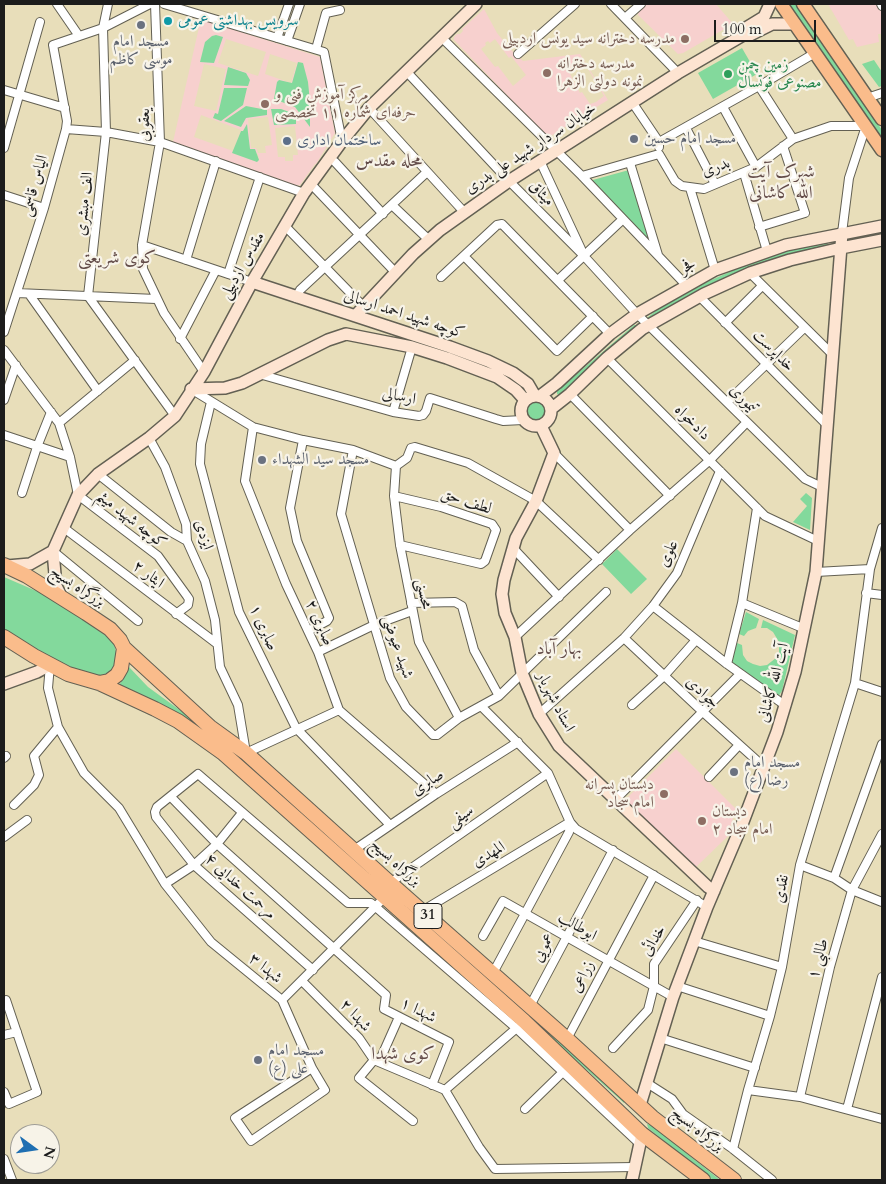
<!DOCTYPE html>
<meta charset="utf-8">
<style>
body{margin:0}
#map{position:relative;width:886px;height:1184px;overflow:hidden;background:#e8deba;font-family:Cardo,serif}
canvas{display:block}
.frame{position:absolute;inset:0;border:5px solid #1c1c1c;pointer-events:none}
.north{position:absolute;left:10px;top:1124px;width:50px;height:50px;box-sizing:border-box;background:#f7f3e8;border:1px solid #9f9d96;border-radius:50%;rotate:104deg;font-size:14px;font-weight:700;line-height:20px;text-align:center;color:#1c1c1c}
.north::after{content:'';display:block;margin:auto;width:18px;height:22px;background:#1f6fb2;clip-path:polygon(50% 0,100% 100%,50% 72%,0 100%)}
.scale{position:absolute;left:714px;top:20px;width:102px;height:22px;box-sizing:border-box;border:2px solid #1c1c1c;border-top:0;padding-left:6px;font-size:15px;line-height:18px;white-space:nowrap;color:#1c1c1c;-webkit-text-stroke:4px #f7f3e8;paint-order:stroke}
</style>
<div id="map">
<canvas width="886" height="1184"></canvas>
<div class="frame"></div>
<div class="north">N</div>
<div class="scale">100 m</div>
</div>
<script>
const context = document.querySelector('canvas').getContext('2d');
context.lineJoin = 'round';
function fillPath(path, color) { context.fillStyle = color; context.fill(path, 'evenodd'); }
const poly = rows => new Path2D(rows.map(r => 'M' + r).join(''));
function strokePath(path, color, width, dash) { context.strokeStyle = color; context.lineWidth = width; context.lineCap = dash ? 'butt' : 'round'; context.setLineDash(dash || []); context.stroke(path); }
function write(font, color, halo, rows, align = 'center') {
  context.font = font + ' Cardo,Amiri,serif'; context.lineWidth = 4.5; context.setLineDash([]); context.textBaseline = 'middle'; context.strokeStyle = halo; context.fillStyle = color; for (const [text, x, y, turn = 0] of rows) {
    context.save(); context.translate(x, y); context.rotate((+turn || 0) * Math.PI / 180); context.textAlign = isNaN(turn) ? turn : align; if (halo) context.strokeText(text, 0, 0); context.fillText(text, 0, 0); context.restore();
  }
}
fillPath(poly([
 [646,4,716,4,733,24,683,53,678,54,638,15,639,11],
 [828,4,878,4,882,14,882,34,878,34,879,42,857,47,853,39,849,40],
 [484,9,497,33,510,49,523,61,580,54,608,100,585,114,581,114,577,117,576,120,551,136,545,135,454,40,454,37,457,34,460,34,463,31,462,29],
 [495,39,509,58,511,56,526,75,513,86,498,66,495,67,481,49,486,45,485,43,488,41,490,43],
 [583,60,604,96,596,102,590,104,582,92,580,93,568,70],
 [203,20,320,57,335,133,316,164,315,164,300,185,296,186,173,142,200,23],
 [226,39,266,52,258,76,218,63],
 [270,54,297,63,291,83,265,74],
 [298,62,303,63,310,102,310,126,295,107,274,99,279,80,292,84],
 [204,64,226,69,216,111,194,106],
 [201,115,241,130,233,151,194,137],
 [268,117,272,145,265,146,266,153,258,153,256,148,251,148,248,119],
 [295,126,298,155,293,155,293,161,285,161,285,157,278,157,275,128],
 [242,131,250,150,258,154,259,160,233,153],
 [676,749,736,809,727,837,695,868,625,800]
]), '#f7d0ce');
fillPath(poly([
 [788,4,795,4,830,53,882,130,882,142],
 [216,35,223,37,214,63,200,62,205,42,212,36],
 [742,48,757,74,713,99,698,73],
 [874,60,882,72,882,86,879,87,862,64],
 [298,62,303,63,308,82,310,102,310,127,295,107,274,99,277,82,279,80,292,83],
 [228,67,246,73,250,80,248,86,224,85],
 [224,88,247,88,243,105,221,121,213,118,215,113,218,114],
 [246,106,267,110,267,115,246,118,241,127,224,121],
 [271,109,281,109,292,113,296,119,296,124,274,125],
 [247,124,250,149,255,149,259,160,257,162,232,153,241,131,243,131],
 [629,170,653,244,589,181],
 [827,242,828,244,826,246,784,257,648,320,647,318,664,304,698,286,745,265,783,251],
 [634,325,637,325,639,327,563,392,559,395,557,394,557,391],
 '525 412a11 11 0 1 1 22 0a11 11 0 1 1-22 0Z',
 [806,493,812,498,810,530,793,522,807,506,800,499],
 [617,549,647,579,631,594,602,564],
 [4,577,41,593,60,604,109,638,114,644,117,656,115,667,113,671,102,675,89,675,60,663,4,632],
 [746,612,759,619,756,628,748,631,744,636,739,634],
 [763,620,795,635,782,691,778,697,731,664,737,643,742,645,743,655,747,661,753,664,760,666,767,665,776,658,779,652,779,642,773,632,767,628,761,628],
 [129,667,148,687,210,732,238,755,466,958,464,959,311,823,119,685,125,676],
 [486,975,546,1029,624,1101,624,1103,484,978],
 [647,1124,651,1125,720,1180,713,1180,648,1128]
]), '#83d99c');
const street = poly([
 [57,4,79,36],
 [108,4,103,28,106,132,88,296,175,416],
 [155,4,160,142,142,245,143,269,164,313,204,372],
 [164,4,324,52,342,141],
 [611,4,678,73],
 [881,4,882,6],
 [625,18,641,4],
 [441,37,582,176,687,286],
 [277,38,289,4],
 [287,41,300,4],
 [316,49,326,13,340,10],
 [518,54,575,4],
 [406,71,509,181,584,256,637,314,805,479,822,487],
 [759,86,793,139],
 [4,90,65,108],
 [867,98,882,93],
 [632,102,659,142,659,147],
 [723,107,756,167],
 [369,108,464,212],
 [686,128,715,184],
 [66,129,106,132,160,142,304,193],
 [659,142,759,86,815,53],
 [4,148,40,22],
 [329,158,335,162,383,214],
 [540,161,581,249],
 [630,163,658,255],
 [744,173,767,251],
 [582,176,659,154,675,181,682,186,704,189,756,167,793,139,831,126,866,126,849,178,842,233],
 [311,184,396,273],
 [690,188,715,270],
 [4,195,44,208],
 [392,205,429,240],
 [285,226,364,307],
 [759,227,805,213,783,146],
 [142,245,252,282],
 [464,256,557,351,593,316],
 [186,260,216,161],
 [750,273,833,355],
 [228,274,260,177],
 [441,277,497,225,502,224,610,334],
 [558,280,622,220],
 [17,293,156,299],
 [29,294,98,391],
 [699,296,827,425],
 [296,298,300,290,427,172],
 [725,323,762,286],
 [4,332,44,208,66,129,67,121,53,45,103,28,150,4],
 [180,339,216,270],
 [4,350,59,423,70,457,78,495,158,556,187,596,189,599,188,605,176,614],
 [607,358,765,516,818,541],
 [259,374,393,412,419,416,423,415,426,411,430,398,496,419,503,421,523,420],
 [191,389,253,427,303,440,353,450,396,466,394,496,400,545,419,642,459,718],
 [570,394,670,496],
 [4,400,16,365],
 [211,402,201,444,200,464,239,612,296,728,390,825],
 [727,402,804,328],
 [393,412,412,347],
 [59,423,135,360],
 [253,427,245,481,286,584,318,652,339,710,436,794],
 [4,435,70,457],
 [149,438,165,467,186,524,187,541,205,581,215,620,220,667,238,705,246,753,339,710],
 [303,440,290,508,297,541,329,618,327,621,308,631],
 [353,450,341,514,390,678,406,707,433,735,437,735,459,718,499,696,606,592],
 [554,453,630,530],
 [396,466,407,458,411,448,415,447,468,463,536,501,599,560],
 [98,474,171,532,187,541],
 [22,493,37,447,51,412],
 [394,496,441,507,492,524,496,530,485,561,481,564,400,545],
 [64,528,216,643],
 [513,548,559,597],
 [53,551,138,621],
 [816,572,870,569],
 [866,593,882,595],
 [411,603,455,602,462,606,474,650,499,696],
 [742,603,805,629],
 [653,606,727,664,786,706],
 [515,637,630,530,710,460,747,422],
 [624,638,703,712,764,767],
 [318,652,374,625,412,611],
 [727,664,742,603,757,508],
 [50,665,48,688,58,727,84,773,119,808,165,884,211,942,282,1000,312,1068,325,1090,251,1141,235,1118,312,1068],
 [855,683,882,692],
 [632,705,664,676,696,640],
 [481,706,548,773,570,822,576,829,707,907],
 [539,714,624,638,653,606,677,573,720,471],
 [4,758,6,756],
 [709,777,739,745],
 [171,797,217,844,386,995,384,1009,449,1042,432,1085],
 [616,799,740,674],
 [14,805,34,785,39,775,34,756,58,727],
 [4,837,27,820],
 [354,850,436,794,518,742],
 [800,865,834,878,852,890,882,902],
 [834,878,882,744],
 [390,883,548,773],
 [165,884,194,865,217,844,242,813],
 [422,911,570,822],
 [483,936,503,901,673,997],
 [694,941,782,967],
 [313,970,194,865,156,817,155,812,157,807,198,774,348,903,371,903,516,1028,640,1144],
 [493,973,569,832,570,822],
 [302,981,359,1038,374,1060,445,1090],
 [677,986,770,1016],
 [282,1000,385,897],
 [530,1006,613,850],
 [4,1035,17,1032],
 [660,1038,755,1068],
 [567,1039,654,875],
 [613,1048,648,1010,654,986,654,964,697,900],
 [374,1060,359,1078,413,1121],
 [379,1062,399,1017],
 [647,1083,672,1099,683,1114,733,1149,772,1180],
 [445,1090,479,1147,495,1169,635,1167],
 [445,1090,519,1026],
 [748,1090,800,1097,882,1119],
 [4,1092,9,1104,37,1092,6,1000],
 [800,1097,830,967,852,890,882,834],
 [525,1109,563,1072],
 [847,1109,882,977],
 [667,1129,683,1114],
 [733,1149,748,1090,770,1016,782,967,800,865,855,683,870,569,882,528],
 [4,1159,12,1180]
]);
const secondary = poly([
 [745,34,746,28,764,17,770,4],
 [252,282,450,347,488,361,513,373,528,384,535,396],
 [355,316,413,254,440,230,509,181,678,73,745,34,750,35,772,24,795,24],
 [191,389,225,388,242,383,328,340,346,334,412,347,447,358,497,377,516,390,525,400],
 '521 411a15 15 0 1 1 30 0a15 15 0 1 1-30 0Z',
 [540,396,557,383,610,334,637,314,715,270,786,245,882,226],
 [551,409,570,394,607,358,642,329,704,294,750,273,790,260,841,248,882,240],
 [541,426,554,453,536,501,516,538,504,580,502,594,505,613,515,637,522,673,539,714,559,746,708,887,714,891],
 [7,566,30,564,53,551],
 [62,598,56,586,53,551,78,495,98,474,149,438,175,416,204,372,252,282,304,193,342,141,369,108,476,4],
 [4,684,37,672,50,665],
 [640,1105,673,997,707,907,741,827,777,732,795,672,816,572,842,233],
 [632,1180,642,1134]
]);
const primary = poly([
 [781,4,882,150],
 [803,4,882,119]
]);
const highway = poly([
 [4,565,27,576,86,613,110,629,120,640,124,648,121,668,117,675,109,681,99,683],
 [4,637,34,656,68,674,99,683,155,709,178,721,223,753,524,1021,642,1134,703,1180],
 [124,648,210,727,246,753,390,883,567,1039,652,1117,734,1180]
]);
strokePath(street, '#636053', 10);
strokePath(secondary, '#636053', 14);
strokePath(primary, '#636053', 15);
strokePath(highway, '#636053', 16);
strokePath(street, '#fff', 8);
strokePath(secondary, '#fde4d1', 11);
strokePath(primary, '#fabc8b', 12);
strokePath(highway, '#fabc8b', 14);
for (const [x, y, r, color] of [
 [168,21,5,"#0f9aa8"],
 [141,25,5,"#6b7280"],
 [685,39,5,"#8d6e63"],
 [547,73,5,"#8d6e63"],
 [728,74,5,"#2e9e5b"],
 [265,104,5,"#8d6e63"],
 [634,139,5,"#6b7280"],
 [287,141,5,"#5c6f8a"],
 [262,460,5,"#6b7280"],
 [734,772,5,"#6b7280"],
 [664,794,5,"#8d6e63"],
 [702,821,5,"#8d6e63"],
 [258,1060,5,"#6b7280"]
]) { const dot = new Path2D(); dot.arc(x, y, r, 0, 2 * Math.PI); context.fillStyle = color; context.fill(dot); strokePath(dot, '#f7f3e8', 2); }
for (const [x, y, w] of [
 [428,916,28]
]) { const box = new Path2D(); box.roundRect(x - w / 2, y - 12.5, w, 25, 4); context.fillStyle = '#f7f3e8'; context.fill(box); strokePath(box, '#1c1c1c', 1); }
write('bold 15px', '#1c1c1c', null, [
 ["31",428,916]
]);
write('16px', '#0d838f', '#f7f3e8', [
 ["سرویس بهداشتی عمومی",178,21]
], 'left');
write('16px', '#785e54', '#f7f3e8', [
 ["مدرسه دخترانه سید یونس اردبیلی",675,39,"right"],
 ["مدرسه دخترانه",557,64],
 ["نمونه دولتی الزهرا",557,82],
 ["مرکز آموزش فنی و",275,95],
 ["حرفه‌ای شماره ۱۱ تخصصی",275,113],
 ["دبستان پسرانه",654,785,"right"],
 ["امام سجاد",654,803,"right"],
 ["دبستان",712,812],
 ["امام سجاد ۲",712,830]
], 'left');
write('16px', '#5b616d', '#f7f3e8', [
 ["مسجد امام",141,42,"center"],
 ["موسی کاظم",141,60,"center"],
 ["مسجد امام حسین",644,139],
 ["مسجد سید الشهداء",272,460],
 ["مسجد امام",744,763],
 ["رضا (ع)",744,781],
 ["مسجد امام",268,1051],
 ["علی (ع)",268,1069]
], 'left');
write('16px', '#27864d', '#f7f3e8', [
 ["زمین چمن",738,65],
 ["مصنوعی فوتسال",738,83]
], 'left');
write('16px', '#1c1c1c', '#f7f3e8', [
 ["یعقوبی",145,125,-90],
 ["خیابان سردار شهید علی بدری",531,149,-33],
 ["بدری",716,168,-20],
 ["الیاس قاسمی",35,186,-74],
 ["میثاق",541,194,45],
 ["الف مبشری",85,204,-84],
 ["مقدس اردبیلی",243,266,-60],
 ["فجر",688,267,-29],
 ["کوچه شهید احمد ارسالی",404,315,18],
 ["خداپرست",773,351,45],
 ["ارسالی",399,397,11],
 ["تیموری",743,399,45],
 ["دادخواه",692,423,45],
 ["لطف حق",466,502,18],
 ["کوچه شهید میثم",131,520,38],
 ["ایزدی",203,535,73],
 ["علوی",669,554,-65],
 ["ایثار ۲",148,575,37],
 ["بزرگراه بسیج",77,587,33],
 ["محسنی",423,594,79],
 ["صابری ۲",319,623,66],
 ["صابری ۱",263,628,66],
 ["شهید عیوضی",397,647,71],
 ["آیت الله کاشانی",774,683,-75],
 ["جوادی",702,693,43],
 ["استاد شهریار",555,702,63],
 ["صابری",428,783,-33],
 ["سیفی",461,817,-35],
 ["المهدی",489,855,-31],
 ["بزرگراه بسیج",395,863,42],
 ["مرحمت خدایی ۴",240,887,42],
 ["نقدی",782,889,-80],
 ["ابوطالب",577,927,30],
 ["خدائی",654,941,-59],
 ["عمویی",544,948,-63],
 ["طالبی ۱",819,959,-75],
 ["شهدا ۳",265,969,39],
 ["زراعی",583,977,-63],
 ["شهدا ۱",418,1011,27],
 ["شهدا ۲",355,1016,47],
 ["بزرگراه بسیج",697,1130,38]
]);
write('16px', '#4e5e75', '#f7f3e8', [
 ["ساختمان اداری",297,141]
], 'left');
write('18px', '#624b48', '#f7f3e8', [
 ["محله مقدس",389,162],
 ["شهرک آیت",781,173],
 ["الله کاشانی",781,194],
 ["کوی شریعتی",117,259],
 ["بهار آباد",559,650],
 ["کوی شهدا",403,1055]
]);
</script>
